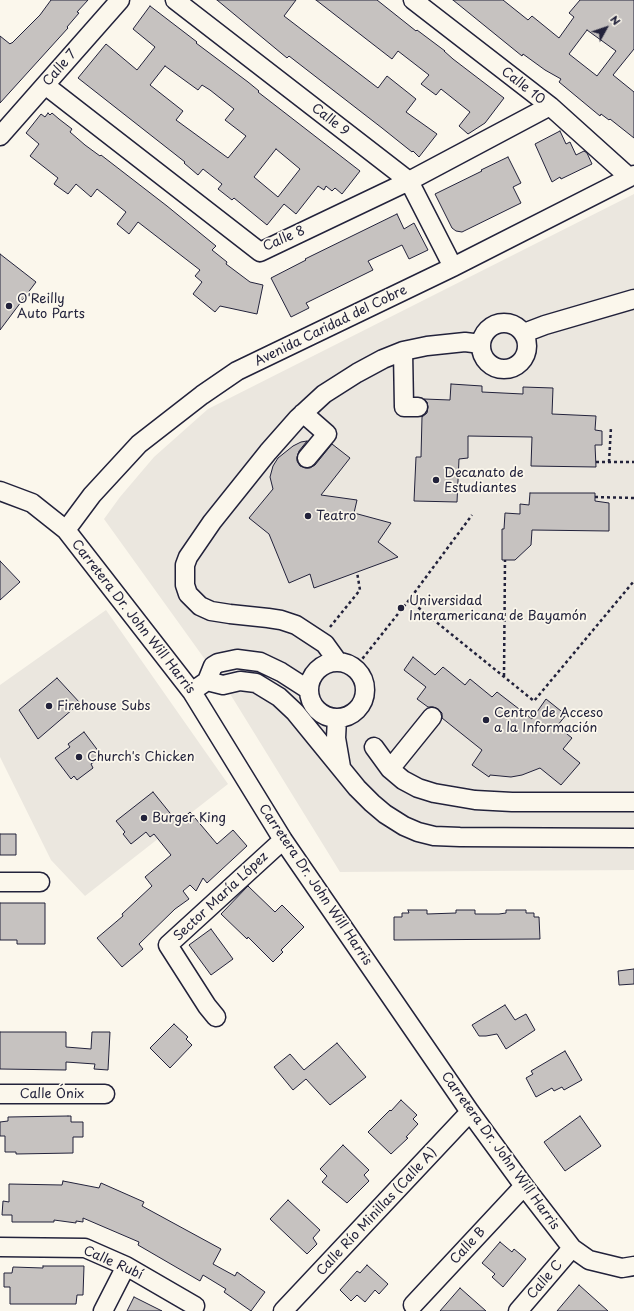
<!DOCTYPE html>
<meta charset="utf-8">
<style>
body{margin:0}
#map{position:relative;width:634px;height:1311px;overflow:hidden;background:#fbf7ec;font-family:"Playpen Sans",sans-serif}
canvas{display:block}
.north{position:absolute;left:586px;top:8px;width:40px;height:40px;-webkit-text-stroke:3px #fbf7ec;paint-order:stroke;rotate:50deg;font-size:11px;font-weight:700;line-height:16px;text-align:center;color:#22223b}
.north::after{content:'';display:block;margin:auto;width:14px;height:18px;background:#22223b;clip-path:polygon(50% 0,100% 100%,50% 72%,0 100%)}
</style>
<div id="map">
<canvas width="634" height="1311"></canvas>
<div class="north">N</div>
</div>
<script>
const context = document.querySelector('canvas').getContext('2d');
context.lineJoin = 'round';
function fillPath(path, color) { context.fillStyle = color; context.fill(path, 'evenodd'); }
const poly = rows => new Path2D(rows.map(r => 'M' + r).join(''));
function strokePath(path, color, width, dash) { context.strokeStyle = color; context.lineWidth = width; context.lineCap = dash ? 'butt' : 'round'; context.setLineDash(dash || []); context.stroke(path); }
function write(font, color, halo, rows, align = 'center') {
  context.font = font + ' "Playpen Sans",sans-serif'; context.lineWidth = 3.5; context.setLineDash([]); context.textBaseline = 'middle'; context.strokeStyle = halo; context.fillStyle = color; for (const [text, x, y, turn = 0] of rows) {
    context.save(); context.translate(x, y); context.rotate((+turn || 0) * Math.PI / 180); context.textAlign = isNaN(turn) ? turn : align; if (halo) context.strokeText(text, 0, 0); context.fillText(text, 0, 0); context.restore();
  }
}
fillPath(poly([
 [634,194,634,870,340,872,232,697,104,519,120,497,154,457,208,409],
 [106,610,228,784,85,896,51,860,0,757,0,685]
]), '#ebe7df');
const building = poly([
 [51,0,88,0,77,12,79,13,67,27,68,28,0,103,0,36,10,44,11,43,12,43,40,15,51,0],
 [217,0,296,0,284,16,378,88,387,76,416,99,406,112,437,134,419,157,413,151,412,152,382,128,289,56,287,58,217,0],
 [316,0,377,0,416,31,417,30,445,51,444,51,453,59,504,98,485,123,468,134,459,126,470,112,441,89,436,95,421,84,429,75,398,51,392,59,316,0],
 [453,0,503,0,528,20,532,16,559,38,574,17,569,13,580,0,634,0,634,49,613,75,634,92,634,138,610,119,609,120,601,114,600,116,559,82,561,79,545,70,523,54,522,56,453,0],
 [587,30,616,51,597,76,569,54,587,30],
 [150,6,197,42,196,43,248,82,259,91,258,92,360,171,342,194,335,188,332,191,326,186,324,190,318,186,296,214,284,204,267,225,234,198,232,200,218,189,222,184,203,169,198,175,184,163,185,162,78,78,106,44,137,70,155,47,133,29,150,6],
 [165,66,198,90,202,85,210,90,234,109,225,120,246,136,228,158,176,120,183,111,150,85,165,66],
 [276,149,300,169,278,197,254,177,276,149],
 [48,113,50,115,52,113,59,119,72,129,70,132,85,145,100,156,101,155,167,206,216,246,212,250,227,262,226,264,250,282,263,285,257,314,220,306,215,312,193,294,202,282,195,276,200,270,138,222,129,234,117,224,126,212,97,189,91,197,76,184,68,194,54,184,58,178,30,156,39,144,26,133,41,114,45,117,48,113],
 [560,131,566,144,570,142,576,155,584,151,587,153,592,164,561,179,560,177,552,182,535,144,560,131],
 [508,157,521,183,513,187,521,203,462,232,456,231,452,228,435,194,482,171,481,170,508,157],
 [397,214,404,229,414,223,428,250,409,259,402,245,368,261,373,270,306,303,309,308,291,317,271,278,306,260,305,259,397,214],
 [0,254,36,282,0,330,0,254],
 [451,384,482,386,482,392,523,394,523,387,553,388,552,414,596,416,595,430,602,431,602,445,595,445,596,467,531,466,532,437,468,436,468,458,459,459,457,502,414,501,416,457,421,457,422,417,427,413,428,407,427,402,424,399,450,400,451,384],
 [307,441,299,451,297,457,297,461,300,466,305,468,310,468,315,465,332,444,350,458,321,495,357,500,354,513,391,523,378,542,398,557,314,588,310,574,289,583,269,534,249,518,273,489,270,477,273,466,278,458,293,446,301,442,307,441],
 [530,493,595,493,595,501,609,503,609,531,532,530,531,545,515,560,502,560,502,529,504,529,505,513,520,514,520,504,529,505,530,493],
 [0,561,20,582,0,600,0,561],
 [413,657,435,675,443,667,465,685,470,679,492,697,497,692,532,719,546,699,566,715,557,726,572,738,563,749,580,763,561,785,540,768,522,775,511,777,490,775,489,777,472,765,482,750,442,718,442,713,438,709,433,707,428,707,417,699,426,687,404,670,413,657],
 [57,678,80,703,38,739,19,710,57,678],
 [84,732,102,756,91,764,93,768,77,780,74,776,71,779,55,758,70,747,68,744,84,732],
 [153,792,178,823,190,812,217,844,233,830,247,846,207,883,203,878,196,891,190,885,183,891,189,899,175,909,139,944,143,949,122,967,97,938,123,916,122,914,152,886,145,877,171,855,154,834,150,837,146,832,131,844,123,834,125,832,116,821,153,792],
 [0,834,16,834,16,855,0,855,0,834],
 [248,886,275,912,282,905,304,927,281,950,283,952,273,962,248,937,247,939,221,914,248,886],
 [0,903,45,903,45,944,17,944,17,940,0,940,0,903],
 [408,910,427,910,427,914,456,913,456,910,475,910,475,914,499,914,506,913,506,910,526,910,526,913,534,913,534,917,539,917,540,939,394,940,394,917,402,917,402,913,409,913,408,910],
 [211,929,233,959,211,975,189,945,211,929],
 [634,969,634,984,619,985,618,971,634,969],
 [505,1005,515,1020,526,1014,535,1030,506,1049,497,1034,486,1036,479,1036,472,1025,505,1005],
 [174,1024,188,1037,186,1039,192,1045,170,1068,150,1048,174,1024],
 [0,1032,66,1032,66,1047,91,1049,92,1032,110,1032,108,1070,94,1069,95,1064,66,1062,66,1070,0,1069,0,1032],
 [337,1043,366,1077,330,1105,306,1079,293,1090,274,1067,290,1054,304,1070,337,1043],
 [565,1051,582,1080,564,1090,562,1087,554,1091,552,1088,536,1097,526,1078,533,1074,531,1071,565,1051],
 [401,1100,417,1115,413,1119,418,1124,406,1137,408,1138,391,1154,368,1132,390,1110,391,1111,401,1100],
 [68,1116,71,1116,71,1122,83,1122,83,1137,73,1137,73,1153,16,1154,16,1152,5,1152,5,1136,0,1136,0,1122,8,1121,8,1117,68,1116],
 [580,1116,601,1146,565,1171,544,1142,580,1116],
 [343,1145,369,1170,364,1175,369,1181,347,1203,322,1182,327,1176,320,1169,343,1145],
 [63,1181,99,1188,101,1183,144,1202,142,1206,221,1249,213,1264,235,1276,237,1272,265,1292,251,1311,224,1292,226,1289,203,1275,200,1281,138,1245,139,1242,83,1218,83,1222,76,1221,76,1223,54,1220,54,1222,12,1222,12,1215,2,1215,3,1201,9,1202,9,1184,62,1185,63,1181],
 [288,1200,320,1230,313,1238,317,1244,307,1254,270,1219,288,1200],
 [500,1242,512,1252,514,1249,526,1259,503,1287,492,1277,495,1274,482,1263,500,1242],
 [367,1265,388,1284,379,1294,375,1290,365,1302,357,1295,351,1301,340,1290,357,1271,360,1273,367,1265],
 [43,1266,84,1266,83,1295,77,1295,76,1304,10,1304,10,1287,4,1287,4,1273,12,1273,13,1267,43,1268,43,1266],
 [579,1285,608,1311,557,1311,579,1285],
 [460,1288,486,1311,440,1311,460,1288],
 [134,1297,162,1311,127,1311,134,1297]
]);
fillPath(building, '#c6c2c0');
strokePath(building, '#22223b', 1);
const minor = poly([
 [175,0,409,181,453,267],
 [413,0,550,106,629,177],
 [45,85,260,252,409,181,550,106],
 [0,136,120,0],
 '481 346a23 23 0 1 1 46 0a23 23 0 1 1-46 0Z',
 [524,333,545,325,634,299],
 [403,351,404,407,418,407],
 [303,413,327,434,307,458],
 [0,491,32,503,66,530,192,692,283,840,470,1112,524,1186,572,1248,589,1260,622,1268,634,1266],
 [66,530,92,495,139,444,202,395,237,371,453,267,634,175],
 '309 690a28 28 0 1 1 56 0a28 28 0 1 1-56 0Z',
 [338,662,325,644,296,625,281,620,268,618,230,614,211,611,200,606,188,594,185,585,185,565,188,557,212,522,268,452,298,418,324,394,357,373,383,359,403,351,427,346,465,342,481,344],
 [207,681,223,685,240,681,256,683,279,697,295,712,357,788,372,803,385,814,404,826,418,832,434,836,460,837,634,838],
 [197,688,207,681,213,666,218,663,237,659,260,662,281,672,309,690],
 [337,718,336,738,341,767],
 [374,747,390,769,403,780,418,788,434,793,475,800,512,802,634,802],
 [390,769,432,717],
 [0,882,40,882],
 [216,1017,207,1006,168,945,283,840],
 [0,1094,105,1094],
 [0,1247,85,1248,126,1266,195,1306],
 [413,1305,524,1186],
 [103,1311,126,1266],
 [283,1311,470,1112],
 [518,1311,572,1248]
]);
strokePath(minor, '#22223b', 21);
strokePath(poly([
 [596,462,634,462],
 [609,462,611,427],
 [595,497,634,498],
 [409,600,534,701,634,581],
 [330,627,360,590,357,572],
 [355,668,409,600,472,515],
 [504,676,505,560]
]), '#22223b', 2.5, [3, 3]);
strokePath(minor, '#fbf7ec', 18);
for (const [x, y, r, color] of [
 [9,306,4,"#22223b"],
 [436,480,4,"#22223b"],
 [308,516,4,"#22223b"],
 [401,608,4,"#22223b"],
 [49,706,4,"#22223b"],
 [486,720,4,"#22223b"],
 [79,757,4,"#22223b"],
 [144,818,4,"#22223b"]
]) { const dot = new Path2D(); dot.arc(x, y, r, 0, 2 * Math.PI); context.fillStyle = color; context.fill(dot); strokePath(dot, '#fbf7ec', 1.5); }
write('13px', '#22223b', '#fbf7ec', [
 ["Calle 7",60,68,-49],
 ["Calle 10",523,86,38],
 ["Calle 9",330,120,38],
 ["Calle 8",284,239,-23],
 ["Avenida Caridad del Cobre",331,326,-26],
 ["Carretera Dr. John Will Harris",133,617,52],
 ["Carretera Dr. John Will Harris",315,885,56],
 ["Sector María López",221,897,-43],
 ["Calle Ónix",52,1094],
 ["Carretera Dr. John Will Harris",500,1151,54],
 ["Calle Río Minillas (Calle A)",377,1212,-47],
 ["Calle B",468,1246,-47],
 ["Calle Rubí",113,1263,24],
 ["Calle C",545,1280,-49]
]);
write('13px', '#22223b', '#fbf7ec', [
 ["O'Reilly",17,299],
 ["Auto Parts",17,314],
 ["Decanato de",444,473],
 ["Estudiantes",444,488],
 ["Teatro",316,516],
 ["Universidad",409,601],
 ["Interamericana de Bayamón",409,616],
 ["Firehouse Subs",57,706],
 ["Centro de Acceso",494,713],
 ["a la Información",494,728],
 ["Church's Chicken",87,757],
 ["Burger King",152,818]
], 'left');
</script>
